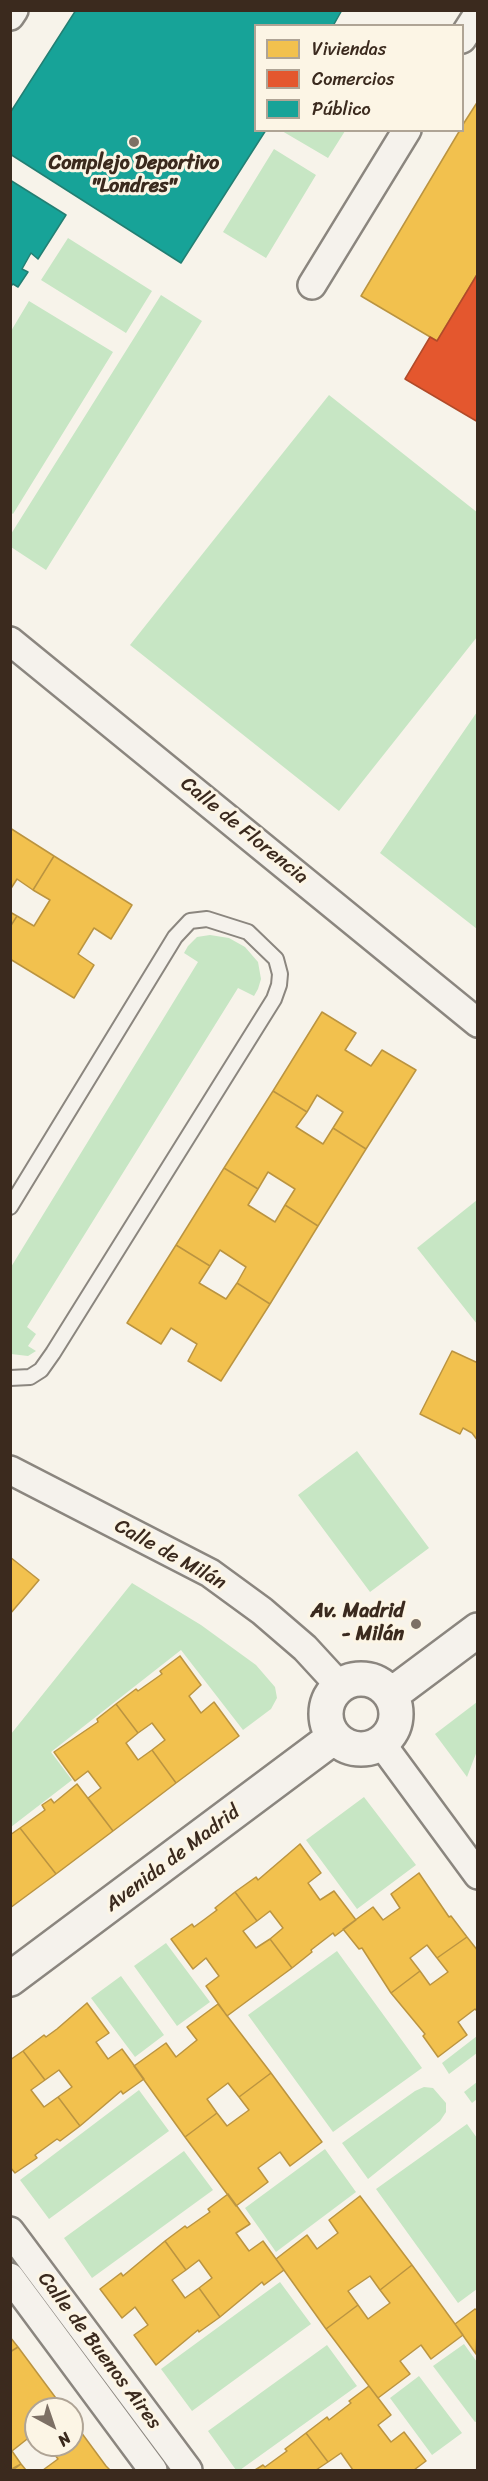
<!DOCTYPE html>
<meta charset="utf-8">
<style>
body{margin:0}
#map{position:relative;width:488px;height:2481px;overflow:hidden;background:#f7f3ea;font-family:Sriracha,sans-serif}
canvas{display:block}
.frame{position:absolute;inset:0;border:12px solid #3b2a1e;pointer-events:none}
.legend{position:absolute;left:254px;top:24px;width:210px;height:108px;box-sizing:border-box;background:#fcf5e5;border:2px solid #afa495;margin:0;padding:8px 10px;list-style:none;font-size:18px;color:#3b2a1e}
.legend li{display:flex;align-items:center;gap:12px;height:30px}
.legend b{width:30px;border:2px solid #afa495}
.north{position:absolute;left:24px;top:2397px;width:60px;height:60px;box-sizing:border-box;background:#fcf5e5;border:2px solid #afa495;border-radius:50%;rotate:140deg;font-size:16px;font-weight:700;line-height:24px;text-align:center;color:#3b2a1e}
.north::after{content:'';display:block;margin:auto;width:21px;height:27px;background:#7d7065;clip-path:polygon(50% 0,100% 100%,50% 72%,0 100%)}
</style>
<div id="map">
<canvas width="488" height="2481"></canvas>
<div class="frame"></div>
<ul class="legend">
<li><b style="height:16px;background:#f2c14e"></b>Viviendas</li>
<li><b style="height:16px;background:#e4572e"></b>Comercios</li>
<li><b style="height:16px;background:#17a398"></b>Público</li>
</ul>
<div class="north">N</div>
</div>
<script>
const context = document.querySelector('canvas').getContext('2d');
context.lineJoin = 'round';
function fillPath(path, color) { context.fillStyle = color; context.fill(path, 'evenodd'); }
const poly = rows => new Path2D(rows.map(r => 'M' + r).join(''));
function strokePath(path, color, width, dash) { context.strokeStyle = color; context.lineWidth = width; context.lineCap = dash ? 'butt' : 'round'; context.setLineDash(dash || []); context.stroke(path); }
function write(font, color, halo, rows, align = 'center') {
  context.font = font + ' Sriracha,sans-serif'; context.lineWidth = 6; context.setLineDash([]); context.textBaseline = 'middle'; context.strokeStyle = halo; context.fillStyle = color; for (const [text, x, y, turn = 0] of rows) {
    context.save(); context.translate(x, y); context.rotate((+turn || 0) * Math.PI / 180); context.textAlign = isNaN(turn) ? turn : align; if (halo) context.strokeText(text, 0, 0); context.fillText(text, 0, 0); context.restore();
  }
}
fillPath(poly([
 [282,131,282,130,345,131,328,158],
 [274,149,316,175,266,258,223,232],
 [68,238,152,291,126,333,41,280],
 [161,295,202,321,46,570,11,547,11,534],
 [29,301,113,352,13,514,10,512,11,331],
 [329,395,478,513,477,637,339,811,130,645],
 [477,712,477,929,380,853],
 [210,935,229,938,245,947,258,962,261,979,258,989,254,996,238,988,27,1327,36,1334,28,1346,36,1351,28,1356,11,1354,11,1267,198,962,184,953,188,946,197,937],
 [477,1200,477,1324,417,1248],
 [357,1451,429,1548,370,1592,298,1495],
 [132,1583,201,1625,256,1665,275,1687,277,1698,271,1709,243,1730,181,1650,51,1752,72,1780,11,1827,11,1734],
 [477,1702,477,1751,467,1777,435,1734],
 [364,1797,416,1865,357,1909,306,1840],
 [166,1943,210,2002,177,2026,134,1966],
 [337,1951,422,2068,333,2132,248,2015],
 [121,1976,164,2035,135,2057,91,1998],
 [477,2036,477,2053,449,2074,442,2063],
 [477,2082,477,2099,472,2103,464,2092],
 [424,2087,433,2088,446,2103,446,2112,440,2121,368,2179,342,2143,415,2091],
 [139,2090,169,2131,49,2219,20,2180],
 [467,2124,477,2138,477,2289,458,2303,376,2189],
 [325,2149,356,2192,276,2252,245,2208],
 [184,2151,213,2190,92,2278,64,2238],
 [280,2282,311,2324,192,2411,161,2369],
 [464,2344,477,2362,478,2421,475,2422,433,2366],
 [327,2345,357,2386,240,2470,236,2470,208,2431],
 [419,2376,462,2433,432,2455,390,2398]
]), '#c7e6c4');
const homes = poly([
 [478,101,478,273,437,341,361,296,460,130,462,130,462,126,478,101],
 [10,828,54,856,33,890,17,879,10,890,10,828],
 [54,856,132,905,111,939,94,928,78,954,94,965,74,998,10,959,10,927,17,916,34,926,50,900,33,890,54,856],
 [10,912,17,916,10,927,10,912],
 [322,1012,356,1033,345,1050,371,1066,382,1050,416,1070,366,1149,333,1128,343,1112,317,1095,307,1112,273,1091,322,1012],
 [273,1091,307,1112,296,1127,323,1144,333,1128,366,1149,318,1226,285,1205,295,1189,268,1172,258,1189,224,1168,273,1091],
 [224,1168,258,1189,248,1205,275,1222,285,1205,318,1226,270,1304,237,1283,246,1267,220,1250,210,1266,176,1245,224,1168],
 [176,1245,210,1266,199,1283,226,1299,237,1283,270,1304,221,1381,188,1361,197,1344,171,1328,161,1344,127,1323,176,1245],
 [452,1351,478,1363,478,1441,472,1433,463,1428,460,1434,420,1414,452,1351],
 [10,1557,39,1580,10,1614,10,1557],
 [180,1656,201,1685,189,1696,201,1713,214,1702,239,1736,176,1783,152,1750,165,1740,152,1723,138,1733,116,1704,136,1689,138,1691,162,1674,160,1671,180,1656],
 [116,1704,138,1733,126,1743,138,1760,152,1750,176,1783,113,1831,88,1798,101,1788,88,1771,75,1781,54,1752,98,1722,97,1719,116,1704],
 [77,1784,113,1831,56,1874,20,1828,45,1810,42,1805,51,1799,54,1803,77,1784],
 [20,1828,56,1874,10,1908,10,1835,20,1828],
 [300,1844,321,1873,308,1883,320,1900,334,1891,356,1920,335,1936,333,1933,311,1950,312,1952,292,1968,270,1939,283,1928,270,1911,257,1921,235,1892,256,1877,258,1880,300,1844],
 [419,1873,449,1917,451,1916,467,1937,437,1958,427,1945,410,1958,420,1971,391,1993,362,1948,359,1949,343,1929,373,1907,383,1920,400,1908,391,1894,419,1873],
 [235,1892,257,1921,243,1931,256,1948,270,1939,292,1968,227,2016,206,1986,219,1976,206,1958,193,1969,171,1939,192,1924,194,1927,205,1919,217,1910,215,1908,235,1892],
 [467,1937,478,1951,478,2012,475,2009,458,2022,467,2035,438,2057,423,2036,425,2034,391,1993,420,1971,430,1985,448,1972,437,1958,467,1937],
 [87,2003,109,2033,96,2042,108,2059,122,2049,144,2079,123,2094,121,2091,80,2126,58,2097,72,2087,59,2070,45,2080,23,2051,44,2035,46,2037,57,2029,87,2003],
 [218,2004,271,2073,239,2097,228,2083,207,2099,217,2113,185,2137,134,2066,166,2043,176,2057,197,2040,187,2027,218,2004],
 [23,2051,45,2080,31,2090,44,2107,58,2097,80,2126,60,2141,57,2139,35,2155,37,2158,15,2173,10,2167,10,2060,23,2051],
 [271,2073,322,2142,290,2166,280,2152,258,2168,268,2182,236,2206,185,2137,217,2113,227,2126,249,2110,239,2097,271,2073],
 [228,2194,250,2224,236,2233,249,2251,263,2241,284,2270,264,2285,262,2282,220,2317,199,2288,212,2278,199,2260,186,2270,165,2241,185,2226,187,2228,210,2212,208,2209,228,2194],
 [360,2196,412,2265,380,2290,370,2276,348,2291,358,2305,326,2329,276,2259,307,2235,317,2249,338,2233,329,2220,360,2196],
 [165,2241,186,2270,172,2280,185,2298,199,2288,220,2317,199,2332,198,2330,156,2365,134,2335,148,2325,135,2307,122,2318,100,2289,121,2273,123,2276,165,2241],
 [412,2265,463,2335,431,2359,421,2345,400,2361,410,2374,378,2398,326,2329,358,2305,368,2319,390,2303,380,2290,412,2265],
 [475,2309,478,2311,476,2354,455,2324,475,2309],
 [10,2337,18,2347,10,2352,10,2337],
 [18,2347,64,2409,36,2409,36,2432,12,2451,21,2464,10,2470,10,2352,18,2347],
 [369,2386,391,2415,378,2425,391,2442,404,2432,426,2461,414,2470,353,2470,341,2453,328,2462,306,2433,327,2417,329,2420,351,2403,349,2401,369,2386],
 [75,2424,106,2466,110,2470,43,2470,58,2459,47,2445,72,2445,72,2427,75,2424],
 [306,2433,328,2462,316,2470,255,2470,263,2465,265,2467,287,2451,285,2449,306,2433],
 [21,2464,26,2470,13,2470,21,2464]
]);
fillPath(homes, '#f2c14e');
strokePath(homes, '#bb9440', 1.5);
const shops = poly([
 [478,273,478,422,405,379,430,337,437,341,478,273]
]);
fillPath(shops, '#e4572e');
strokePath(shops, '#b14a29', 1.5);
const public = poly([
 [76,10,342,10,333,26,255,26,255,130,266,130,181,263,10,154,10,113,76,10],
 [10,180,66,215,38,259,31,253,22,269,28,272,18,287,13,284,10,287,10,180]
]);
fillPath(public, '#17a398');
strokePath(public, '#227f73', 1.5);
const service = poly([
 [10,1207,175,937,190,921,207,919,248,932,276,959,280,974,279,985,274,999,53,1353,41,1370,30,1377,10,1378]
]);
const minor = poly([
 [10,16,14,10],
 [462,39,478,14],
 [312,285,407,130],
 [10,641,478,1023],
 [10,1470,210,1573,262,1611,305,1648,340,1686],
 [381,1743,478,1875],
 [10,2231,188,2470],
 [10,2277,153,2470]
]);
const tertiary = poly([
 '326 1714a35 35 0 1 1 70 0a35 35 0 1 1-70 0Z',
 [391,1695,478,1630],
 [10,1979,334,1737]
]);
strokePath(service, '#8b867f', 18);
strokePath(minor, '#8b867f', 32);
strokePath(tertiary, '#8b867f', 38);
strokePath(service, '#f5f2ec', 14);
strokePath(minor, '#f5f2ec', 27);
strokePath(tertiary, '#f5f2ec', 33);
for (const [x, y, r, color] of [
 [134,142,6,"#7d7065"],
 [416,1624,6,"#7d7065"]
]) { const dot = new Path2D(); dot.arc(x, y, r, 0, 2 * Math.PI); context.fillStyle = color; context.fill(dot); strokePath(dot, '#fcf5e5', 2); }
write('bold 20px', '#3b2a1e', '#fcf5e5', [
 ["Complejo Deportivo",134,164],
 ["\"Londres\"",134,187],
 ["Av. Madrid",404,1612,"right"],
 ["- Milán",404,1635,"right"]
]);
write('20px', '#3b2a1e', '#fcf5e5', [
 ["Calle de Florencia",244,831,39],
 ["Calle de Milán",170,1555,29],
 ["Avenida de Madrid",173,1859,-37],
 ["Calle de Buenos Aires",99,2351,53]
]);
</script>
